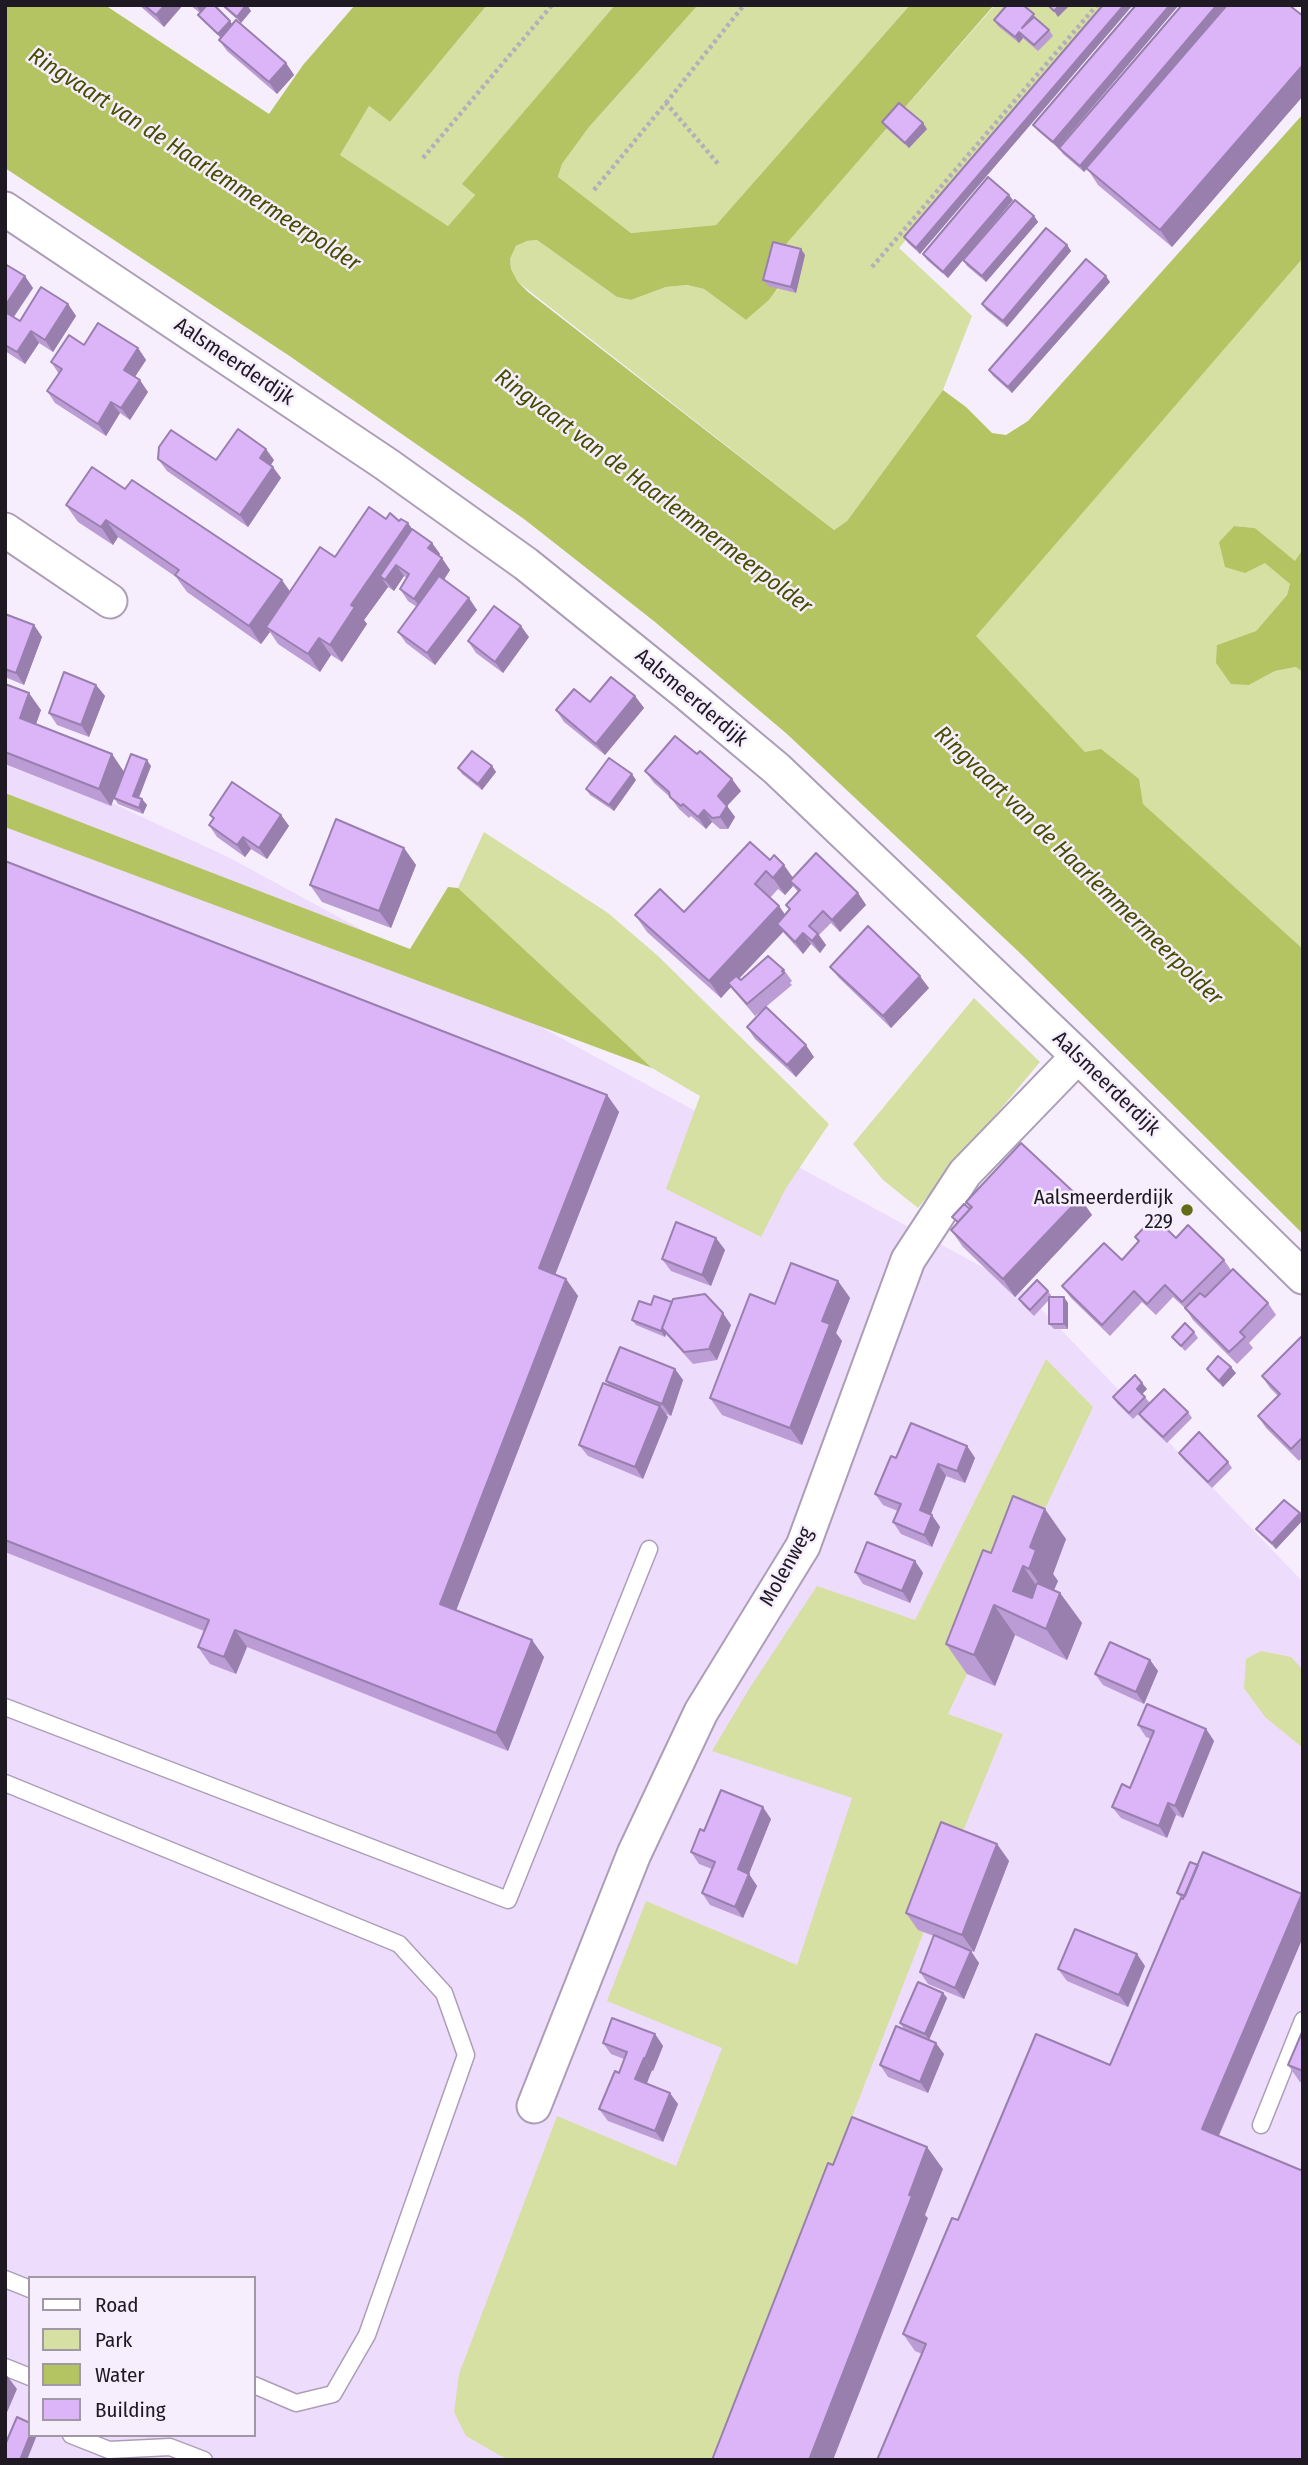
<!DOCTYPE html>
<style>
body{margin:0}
#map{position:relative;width:1308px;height:2465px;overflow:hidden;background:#f6eefd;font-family:"Fira Sans Condensed",sans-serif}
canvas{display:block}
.frame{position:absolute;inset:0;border:7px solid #1e1922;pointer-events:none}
.legend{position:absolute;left:28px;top:2276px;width:228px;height:161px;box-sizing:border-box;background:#f6eefd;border:2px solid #a099a5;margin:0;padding:9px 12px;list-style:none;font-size:21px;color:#1e1922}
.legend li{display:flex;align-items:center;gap:14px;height:35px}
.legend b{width:35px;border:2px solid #a099a5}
</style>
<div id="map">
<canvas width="1308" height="2465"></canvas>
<div class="frame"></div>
<ul class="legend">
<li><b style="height:9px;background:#fff"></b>Road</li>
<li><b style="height:19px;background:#d5e0a2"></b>Park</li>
<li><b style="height:19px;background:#b5c462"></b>Water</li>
<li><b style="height:19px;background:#dbb5f8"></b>Building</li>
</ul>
</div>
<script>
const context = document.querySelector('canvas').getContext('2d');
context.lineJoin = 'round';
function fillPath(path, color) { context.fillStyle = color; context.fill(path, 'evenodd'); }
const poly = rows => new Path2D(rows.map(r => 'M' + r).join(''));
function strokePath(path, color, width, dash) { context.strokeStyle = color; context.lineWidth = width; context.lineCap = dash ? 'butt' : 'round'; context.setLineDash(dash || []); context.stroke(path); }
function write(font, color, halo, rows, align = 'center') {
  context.font = font + ' "Fira Sans Condensed",sans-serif'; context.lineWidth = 5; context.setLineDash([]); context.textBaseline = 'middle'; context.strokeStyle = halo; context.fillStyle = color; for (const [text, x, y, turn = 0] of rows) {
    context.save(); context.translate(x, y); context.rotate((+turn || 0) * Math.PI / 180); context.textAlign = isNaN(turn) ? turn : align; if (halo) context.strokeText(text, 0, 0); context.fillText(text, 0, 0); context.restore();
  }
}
fillPath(poly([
 [5,753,230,858,1021,1288,1303,1582,1303,2460,5,2460],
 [30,2278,254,2278,254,2435,30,2435]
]), '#eedcfd');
fillPath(poly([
 [487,5,615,5,463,184,475,195,448,226,340,155,369,106,390,122],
 [698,5,910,5,716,225,631,233,558,178,562,164,589,127],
 [995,5,1108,5,899,248,972,316,943,390,847,521,834,530,518,282,511,269,510,259,516,246,527,241,537,240,617,297,631,300,666,287,687,285,704,289,746,320,769,300,780,286,765,267],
 [1303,258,1303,549,1295,562,1255,528,1234,526,1219,542,1265,562,1290,584,1287,595,1256,631,1217,645,1249,685,1275,671,1297,667,1303,672,1303,949,1085,752,975,636],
 [484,832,608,913,658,956,829,1124,786,1188,761,1237,666,1189,700,1096,652,1068,458,888],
 [974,998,1040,1062,918,1208,883,1180,853,1144],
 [1046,1359,1093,1407,948,1714,1003,1734,959,1841,719,2460,510,2460,499,2455,466,2436,454,2412,459,2374,557,2116,676,2166,722,2048,607,2001,646,1901,797,1965,852,1798,712,1751,749,1689,817,1586,915,1620],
 [1261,1651,1291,1657,1303,1670,1303,1748,1265,1717,1244,1688,1246,1659]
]), '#d5e0a2');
fillPath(poly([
 [5,5,105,5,269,114,303,65,355,5,487,5,390,122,369,106,340,155,448,226,475,195,462,184,615,5,698,5,589,127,562,164,558,177,631,233,716,225,910,5,994,5,766,267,780,285,769,300,746,320,704,289,687,285,666,287,631,300,617,297,537,240,527,241,516,246,510,259,511,269,518,282,528,292,834,530,847,521,943,390,966,407,992,433,1006,435,1028,421,1303,114,1303,258,976,636,1085,752,1101,749,1139,779,1143,804,1303,949,1303,1234,1021,954,787,734,655,622,524,519,291,357,5,168],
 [1234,526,1255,528,1295,561,1303,549,1303,672,1296,667,1275,671,1249,685,1231,684,1216,663,1217,645,1256,631,1287,595,1290,584,1265,563,1245,573,1225,567,1219,542],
 [5,793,410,949,448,887,458,888,652,1068,5,827]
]), '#b5c462');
const service = poly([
 [5,1707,508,1900,649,1549],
 [5,1783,399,1944,444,1993,466,2055,367,2335,333,2394,296,2403,254,2385],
 [1261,2125,1303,2020],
 [5,2279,30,2289],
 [5,2367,30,2377],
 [71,2435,109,2450,170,2447,204,2460]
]);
const minor = poly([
 [5,209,386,464,526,564,685,692,777,769,1078,1056,1303,1277],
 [5,530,110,601],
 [534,2106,634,1854,701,1712,803,1546,908,1260,965,1173,1078,1056]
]);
strokePath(service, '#ab9eb6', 19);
strokePath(minor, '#ab9eb6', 37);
strokePath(poly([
 [666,103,744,5],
 [423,158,552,5],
 [594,190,666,103,720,166],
 [872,267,1097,5]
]), '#b5aebb', 4.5, [3.5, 3.5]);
strokePath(service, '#fff', 16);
strokePath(minor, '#fff', 33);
fillPath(poly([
 [139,5,183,5,164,27],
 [190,5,214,5,232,24,286,63,294,75,277,94,227,51,219,40,221,38,203,21,198,15,200,13],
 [221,5,247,5,251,11,241,23],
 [1103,5,920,254,908,243,904,237],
 [1136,5,1058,148,1038,131,1033,125],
 [1303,16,1303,96,1172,247,1098,185,1087,168,1084,172,1063,154,1059,148],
 [994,20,1038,20,1049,30,1053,36,1038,51,1023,38,1019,43,998,26],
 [882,122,927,129,909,148,886,128],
 [1013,200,969,253,1034,216,1038,222,986,282,967,266,963,260,948,278,927,260,923,254],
 [1067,245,1071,251,1007,327,986,310,982,304],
 [801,249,805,255,796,293,768,286,763,280],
 [5,264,33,288,14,317,20,321,68,304,76,316,53,352,39,343,25,364,5,351],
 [1110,282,1012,393,993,376,989,370],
 [84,345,138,348,146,360,135,377,148,392,130,420,120,413,106,436,55,403,47,391,59,374,51,362],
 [158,459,274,460,271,465,281,478,248,527,167,471],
 [125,489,290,592,386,519,412,529,432,543,440,554,439,556,450,570,444,580,477,610,435,665,406,643,398,632,417,607,408,601,400,589,407,578,404,576,394,591,388,587,364,620,367,624,342,662,331,655,320,672,278,644,270,632,261,644,187,592,176,577,118,537,113,545,78,522,66,505],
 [5,614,34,625,42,637,24,685,5,677],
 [529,637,503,673,476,653,468,641],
 [5,684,41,710,36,724,112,754,124,772,111,806,5,764],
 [96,685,105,696,89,737,57,725,49,713],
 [635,696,644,708,605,755,564,722,556,710,590,702],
 [151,766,139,798,142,799,147,805,143,814,118,804,114,798],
 [492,766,496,772,482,790,462,774,458,768],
 [645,771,741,791,727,806,735,817,728,829,720,829,712,822,706,829,691,816,689,818,679,809,670,797,654,783],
 [636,780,614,811,590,795,586,789],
 [210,815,281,815,289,826,267,859,251,849,245,857,217,837,209,825,213,819],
 [404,848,416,865,391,928,322,902,310,885],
 [770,860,793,877,858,893,866,905,840,932,831,923,819,935,826,945,820,953,811,944,803,954,783,932,739,979,741,980,784,970,792,981,790,983,792,985,755,1016,731,987,721,998,647,932,635,915,684,912],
 [793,886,798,892,786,905,790,910,785,915,779,906,770,898,778,889,785,895],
 [5,861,607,1095,619,1112,555,1275,566,1279,578,1296,456,1610,532,1640,544,1657,508,1751,247,1647,236,1674,210,1664,198,1647,204,1631,5,1552],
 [830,967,929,988,891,1028,839,978],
 [747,1027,814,1057,796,1077,755,1039],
 [1080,1198,1092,1215,1015,1297,963,1247,951,1230,957,1223,952,1217,970,1208,966,1202],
 [1135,1237,1176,1238,1224,1260,1231,1270,1268,1303,1276,1315,1249,1343,1253,1348,1237,1364,1193,1320,1186,1309,1173,1297,1156,1315,1142,1302,1110,1336,1071,1298,1062,1286,1122,1260,1138,1242],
 [716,1238,725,1250,711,1286,671,1271,662,1259],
 [838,1281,850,1298,836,1333,842,1341,802,1445,722,1415,710,1398,775,1304],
 [1048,1291,1052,1297,1068,1303,1068,1329,1054,1329,1049,1324,1049,1300,1034,1316,1023,1305,1019,1299],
 [651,1305,731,1325,717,1360,693,1364,666,1334,665,1337,636,1325,632,1320],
 [1194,1332,1198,1338,1185,1351,1172,1337],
 [1303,1339,1303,1457,1299,1461,1266,1428,1258,1416,1278,1396,1270,1388,1262,1376],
 [675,1369,683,1380,671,1416,666,1414,668,1417,643,1479,588,1456,579,1445,609,1385,606,1381],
 [1207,1369,1236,1373,1223,1387,1211,1375],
 [1142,1383,1147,1389,1142,1394,1150,1403,1133,1419,1117,1403,1113,1397],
 [1188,1412,1192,1418,1167,1443,1143,1420,1139,1414],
 [967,1446,975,1458,965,1483,946,1476,931,1514,940,1527,932,1547,901,1534,893,1522,898,1511,883,1505,875,1494,896,1458],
 [1179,1453,1228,1462,1232,1468,1212,1488,1183,1459],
 [1300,1513,1303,1517,1303,1520,1276,1549,1261,1535,1256,1529],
 [1066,1539,1053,1574,1058,1581,1054,1590,1060,1593,1082,1623,1067,1660,1015,1635,995,1686,967,1674,946,1644,991,1553],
 [915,1561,923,1573,910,1603,863,1584,855,1572],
 [1150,1660,1158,1671,1144,1704,1103,1685,1095,1674],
 [1138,1725,1206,1729,1214,1741,1183,1818,1176,1815,1167,1838,1121,1818,1112,1807,1130,1788,1151,1739,1146,1737],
 [771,1819,749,1874,757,1886,743,1918,710,1905,702,1893,712,1869,699,1864,691,1852,704,1831],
 [997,1844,1009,1861,974,1952,960,1946,979,1963,964,1999,928,1984,920,1972,934,1936,918,1930,906,1913],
 [1198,1865,1302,1894,1303,1895,1303,1937,1219,2136,922,2354,915,2351,903,2334,958,2220,1110,2065,1181,1898,1177,1893],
 [1145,1966,1128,2007,1067,1981,1058,1969],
 [943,1993,947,1998,929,2040,944,2054,928,2093,888,2077,880,2065,904,2029,900,2023],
 [1303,2030,1303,2083,1300,2082,1288,2065],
 [655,2034,663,2046,653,2071,652,2070,646,2083,678,2104,663,2142,608,2121,599,2109,619,2073,624,2059,611,2054,603,2043]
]), '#bc9cd5');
fillPath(poly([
 [165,5,183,5,164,27,156,15],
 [196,5,212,5,203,16],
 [247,5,251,11,241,23,237,17],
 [1060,5,1070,5,1058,17,1054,11],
 [1124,5,1133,5,920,254,916,248],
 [1170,5,1179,5,1058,148,1053,142],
 [1217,5,1226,5,1084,172,1080,166],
 [230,21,234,27,222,40,218,34],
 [1019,32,1023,38,1019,43,1015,37],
 [286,63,294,75,277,94,269,82],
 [1303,65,1303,96,1172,247,1160,230],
 [923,123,927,129,909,148,905,143],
 [1009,195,1013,200,948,278,943,272],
 [1034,216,1038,222,986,282,982,276],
 [1067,245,1071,251,1007,327,1003,321],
 [801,249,805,255,796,293,791,287],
 [25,276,33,288,10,322,5,315,5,306],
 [1106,276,1110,282,1012,393,1008,387],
 [68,304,76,316,53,352,45,340],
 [31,331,39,343,25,364,17,352],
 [138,348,146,360,132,381,124,370],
 [140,380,148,392,130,420,121,408],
 [111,402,120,413,106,436,98,424],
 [266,449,274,460,268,469,260,458],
 [273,467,281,478,248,527,240,515],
 [106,520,118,537,113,545,101,527],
 [408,523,420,540,396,565,404,576,394,591,385,580,380,576,388,587,364,620,367,624,342,662,330,645,351,605],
 [432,543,440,554,436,560,428,548],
 [442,558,450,570,423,611,414,599],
 [282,580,294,597,266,627,270,632,261,644,249,626],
 [469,598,477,610,435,665,427,653],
 [34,625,42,637,24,685,16,673],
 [521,626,529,637,503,673,495,662],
 [319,638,331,655,320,672,308,654],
 [96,685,105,696,89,737,81,725],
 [29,693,41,710,32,735,20,718],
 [635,696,644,708,605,755,596,744],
 [112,754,124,772,111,806,99,789],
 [147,760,151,766,137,802,133,796],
 [492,766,496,772,482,790,478,784],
 [632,774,636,780,614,811,609,805],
 [732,779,741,791,727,806,735,817,728,829,720,817,718,796],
 [142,799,147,805,143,814,139,808],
 [704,810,712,822,706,829,698,817],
 [281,815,289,826,267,859,259,848],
 [243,837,251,849,245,857,237,845],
 [404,848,416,865,391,928,379,911],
 [784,865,796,882,790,881,793,886,785,895,773,878],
 [858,893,866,905,840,932,832,920],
 [779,906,791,923,777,924,783,932,731,987,728,983,731,987,721,998,709,981],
 [803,933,811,944,803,954,795,942],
 [818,934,826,945,820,953,812,941],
 [920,976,929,988,891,1028,883,1016],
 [806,1045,814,1057,796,1077,787,1065],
 [607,1095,619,1112,551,1285,539,1268],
 [1080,1198,1092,1215,1015,1297,1003,1279],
 [716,1238,725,1250,711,1286,702,1275],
 [566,1279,578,1296,452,1621,440,1604],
 [838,1281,850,1298,836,1333,842,1341,802,1445,790,1428,822,1321],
 [1064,1297,1068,1303,1068,1329,1064,1324],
 [723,1313,731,1325,717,1360,709,1349],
 [662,1328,666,1334,665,1337,661,1331],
 [1231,1367,1236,1373,1223,1387,1219,1381],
 [675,1369,683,1380,671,1416,662,1404],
 [1142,1383,1147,1389,1141,1395,1137,1389],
 [660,1406,668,1417,643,1479,635,1467],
 [967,1446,975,1458,965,1483,957,1471],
 [938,1464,946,1476,928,1521,920,1510],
 [1045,1509,1066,1539,1053,1574,1058,1581,1050,1599,1029,1569,1030,1547],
 [1300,1513,1303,1517,1303,1520,1276,1549,1272,1543],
 [932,1515,940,1527,932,1547,924,1535],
 [915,1561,923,1573,910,1603,902,1591],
 [1023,1566,1044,1597,1035,1621,1013,1591],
 [1060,1593,1082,1623,1067,1660,1046,1629],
 [994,1605,1015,1635,995,1686,974,1655],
 [235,1630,247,1647,236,1674,224,1657],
 [532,1640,544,1657,508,1751,496,1733],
 [1150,1660,1158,1671,1144,1704,1136,1692],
 [1206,1729,1214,1741,1183,1818,1175,1806],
 [1168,1803,1176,1815,1167,1838,1159,1826],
 [763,1807,771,1819,746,1881,738,1869],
 [997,1844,1009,1861,974,1952,962,1935],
 [749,1874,757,1886,743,1918,735,1907],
 [1302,1894,1303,1937,1214,2146,1202,2129],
 [971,1951,979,1963,964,1999,955,1988],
 [1137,1954,1145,1966,1128,2007,1119,1995],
 [943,1993,947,1998,929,2040,925,2034],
 [655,2034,663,2046,653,2071,645,2059],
 [936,2043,944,2054,928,2093,920,2082],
 [644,2058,652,2070,644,2091,635,2079],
 [670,2093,678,2104,663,2142,655,2131],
 [927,2147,943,2169,925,2215,928,2218,833,2460,809,2460],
 [5,2373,17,2389,5,2417],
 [30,2435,37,2435,27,2460,20,2460]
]), '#997fae');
const building = poly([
 [144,5,165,5,156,15,144,5],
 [207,5,214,5,230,21,218,34,198,15,207,5],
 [223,5,246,5,237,17,223,5],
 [1007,5,1023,5,1034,14,1022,28,1034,17,1049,30,1034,45,1019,32,1015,37,994,20,1007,5],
 [1048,5,1060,5,1054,11,1048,5],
 [1103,5,1124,5,916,248,904,237,1103,5],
 [1136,5,1170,5,1053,142,1033,125,1136,5],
 [1182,5,1217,5,1080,166,1059,148,1182,5],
 [1227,5,1289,5,1303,16,1303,65,1160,230,1086,168,1227,5],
 [236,20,286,63,269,82,219,40,236,20],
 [899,103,923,123,905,143,882,122,899,103],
 [988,177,1009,195,943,272,923,254,988,177],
 [1015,200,1034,216,982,276,963,260,1015,200],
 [1046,228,1067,245,1003,321,982,304,1046,228],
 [773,242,801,249,791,287,763,280,773,242],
 [1086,259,1106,276,1008,387,989,370,1086,259],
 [5,264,25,276,5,306,5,264],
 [41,287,68,304,45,340,31,331,17,352,5,345,5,312,20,321,41,287],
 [98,323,138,348,124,370,140,380,121,408,111,402,98,424,47,391,62,369,51,362,69,335,84,345,98,323],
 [238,429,266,449,260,458,273,467,240,515,158,459,159,447,171,430,216,460,238,429],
 [92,467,125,489,132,480,282,580,249,626,175,575,179,570,106,520,101,527,66,505,92,467],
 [369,507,386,519,390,513,399,521,401,519,408,523,351,605,355,607,330,645,319,638,308,654,266,627,320,547,335,557,369,507],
 [412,529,432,543,428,548,442,558,414,599,400,589,409,574,396,565,385,580,380,576,412,529],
 [439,576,469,598,427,653,398,632,439,576],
 [494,606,521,626,495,662,468,641,494,606],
 [5,614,34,625,16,673,5,669,5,614],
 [64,672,96,685,81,725,49,713,64,672],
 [611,677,635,696,596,744,556,710,574,689,590,702,611,677],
 [5,684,29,693,20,718,112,754,99,789,5,752,5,684],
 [675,736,697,754,700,751,732,779,718,796,727,806,720,817,712,818,704,810,698,817,683,804,681,806,670,797,669,792,645,771,675,736],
 [472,751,492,766,478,784,458,768,472,751],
 [131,754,147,760,133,796,142,799,139,808,114,798,131,754],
 [609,758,632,774,609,805,586,789,609,758],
 [232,782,281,815,259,848,243,837,237,845,209,825,214,818,210,815,232,782],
 [336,819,404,848,379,911,310,885,336,819],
 [750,842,770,860,774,855,784,865,773,878,766,871,755,884,779,906,709,981,635,915,660,889,684,912,750,842],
 [816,853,858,893,832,920,823,911,809,926,818,934,812,941,803,933,795,942,777,924,790,909,786,905,800,890,790,881,816,853],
 [5,861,607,1095,539,1268,566,1279,440,1604,532,1640,496,1733,235,1630,224,1657,198,1647,209,1620,5,1540,5,861],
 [868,926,920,976,883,1016,830,967,868,926],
 [768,956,784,970,782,971,784,973,747,1004,728,983,736,976,741,980,768,956],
 [766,1007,806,1045,787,1065,747,1027,766,1007],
 [1021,1143,1080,1198,1003,1279,951,1230,972,1207,966,1202,1021,1143],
 [964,1204,970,1209,958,1222,952,1217,964,1204],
 [1154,1217,1176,1238,1188,1225,1224,1260,1182,1302,1165,1285,1147,1304,1134,1291,1102,1325,1062,1286,1104,1243,1122,1260,1139,1241,1135,1237,1154,1217],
 [676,1222,716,1238,702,1275,662,1259,676,1222],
 [791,1263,838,1281,822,1321,830,1324,790,1428,710,1398,750,1294,775,1304,791,1263],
 [1233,1269,1268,1303,1240,1332,1245,1337,1229,1352,1185,1308,1200,1293,1205,1297,1233,1269],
 [1037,1280,1048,1291,1030,1310,1019,1299,1037,1280],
 [705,1294,723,1313,709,1349,684,1352,662,1328,673,1299,705,1294],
 [654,1296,672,1302,661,1331,632,1320,639,1301,651,1305,654,1296],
 [1049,1297,1064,1297,1064,1324,1049,1324,1049,1297],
 [1185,1323,1194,1332,1181,1346,1172,1337,1185,1323],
 [1301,1337,1303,1339,1303,1437,1291,1449,1258,1416,1280,1394,1262,1376,1301,1337],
 [620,1347,675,1369,662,1404,606,1381,620,1347],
 [1218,1356,1231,1367,1219,1381,1207,1369,1218,1356],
 [1135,1375,1142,1383,1137,1389,1145,1397,1129,1413,1113,1397,1135,1375],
 [603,1383,660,1406,635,1467,579,1445,603,1383],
 [1164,1389,1188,1412,1163,1437,1139,1414,1164,1389],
 [911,1423,967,1446,957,1471,938,1464,920,1510,932,1515,924,1535,893,1522,901,1504,875,1494,891,1456,896,1458,911,1423],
 [1199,1432,1228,1462,1208,1482,1179,1453,1199,1432],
 [1013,1496,1045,1509,1030,1547,1036,1550,1029,1569,1023,1566,1013,1591,1032,1598,1037,1583,1060,1593,1046,1629,994,1605,974,1655,946,1644,983,1550,991,1553,1013,1496],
 [1284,1500,1300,1513,1272,1543,1256,1529,1284,1500],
 [867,1542,915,1561,902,1591,855,1572,867,1542],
 [1110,1642,1150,1660,1136,1692,1095,1674,1110,1642],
 [1147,1704,1206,1729,1175,1806,1168,1803,1159,1826,1112,1807,1122,1784,1130,1788,1154,1731,1138,1725,1147,1704],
 [721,1790,763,1807,738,1869,749,1874,735,1907,702,1893,715,1862,691,1852,700,1829,704,1831,721,1790],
 [941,1822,997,1844,962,1935,906,1913,941,1822],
 [1203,1852,1302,1894,1202,2129,1303,2171,1303,2460,877,2460,926,2344,903,2334,952,2218,958,2220,1036,2034,1110,2065,1181,1898,1183,1899,1203,1852],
 [1190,1862,1198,1865,1185,1896,1177,1893,1190,1862],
 [1075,1929,1137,1954,1119,1995,1058,1969,1075,1929],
 [934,1935,971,1951,955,1988,920,1972,934,1935],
 [918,1982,943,1993,925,2034,900,2023,918,1982],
 [612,2018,655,2034,645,2059,644,2058,635,2079,670,2093,655,2131,599,2109,615,2071,619,2073,627,2052,603,2043,612,2018],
 [896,2026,936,2043,920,2082,880,2065,896,2026],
 [1303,2030,1303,2071,1288,2065,1303,2030],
 [852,2117,927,2147,909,2195,912,2196,809,2460,712,2460,828,2163,833,2165,852,2117],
 [17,2417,30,2423,30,2435,20,2460,5,2460,5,2445,17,2417]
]);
fillPath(building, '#dbb5f8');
strokePath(building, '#997fae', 2);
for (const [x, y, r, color] of [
 [1187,1210,7,"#626c14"]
]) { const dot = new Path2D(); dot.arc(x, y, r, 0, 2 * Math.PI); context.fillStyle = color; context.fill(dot); strokePath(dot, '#f6eefd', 2.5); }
write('21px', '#1e1922', '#f6eefd', [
 ["Aalsmeerderdijk",234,362,34],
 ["Aalsmeerderdijk",691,698,40],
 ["Aalsmeerderdijk",1106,1084,44],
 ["Molenweg",787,1567,-61]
]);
write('21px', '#1e1922', '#f6eefd', [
 ["Aalsmeerderdijk",1173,1198],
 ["229",1173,1222]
], 'right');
write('italic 23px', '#454d00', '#f6eefd', [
 ["Ringvaart van de Haarlemmermeerpolder",194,160,33],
 ["Ringvaart van de Haarlemmermeerpolder",653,492,37],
 ["Ringvaart van de Haarlemmermeerpolder",1078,866,44]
]);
</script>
